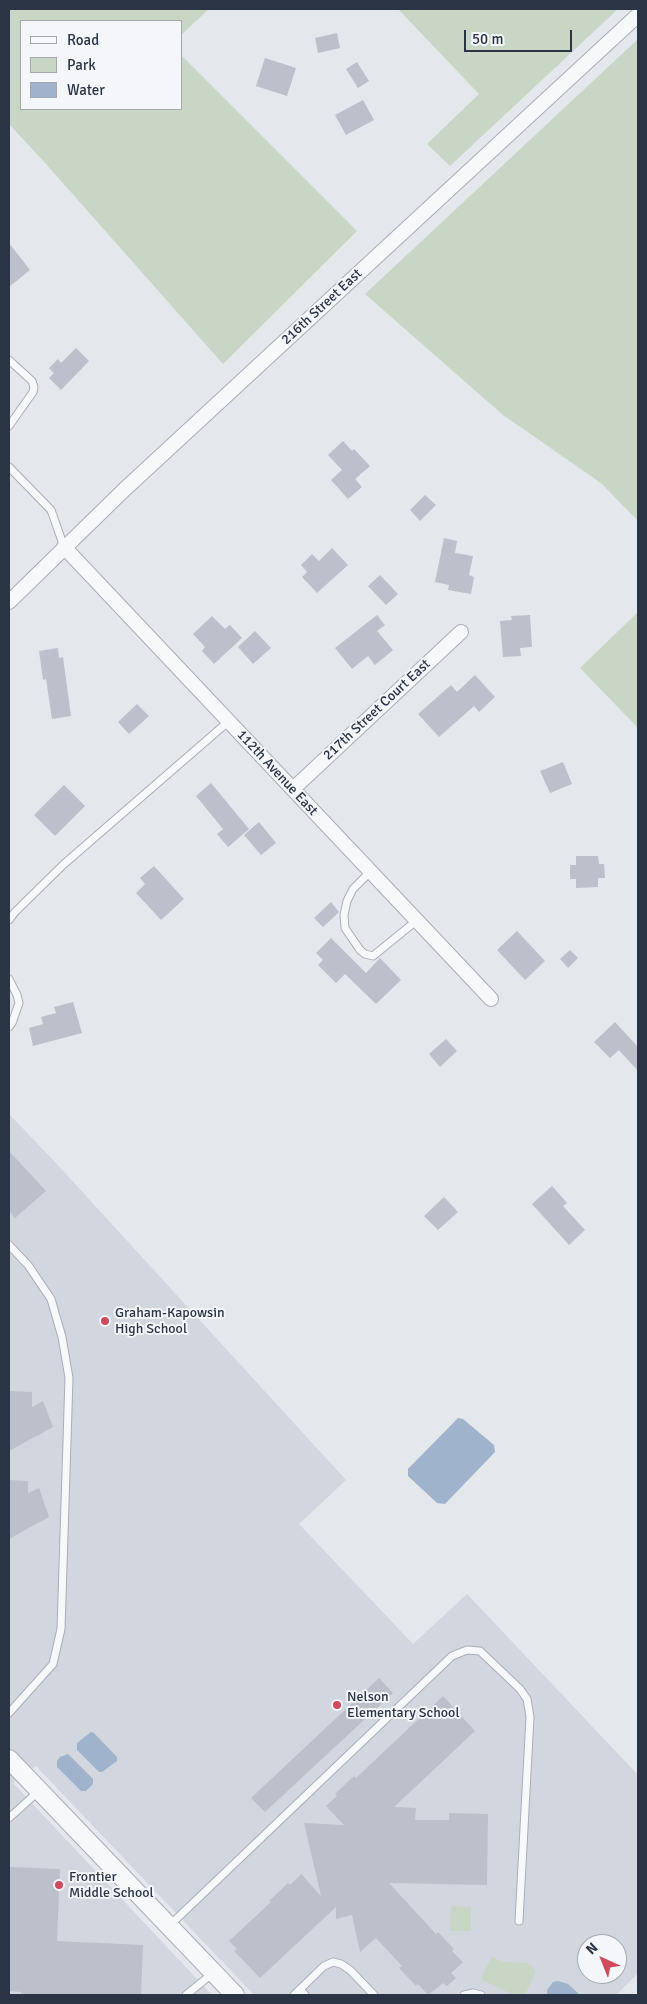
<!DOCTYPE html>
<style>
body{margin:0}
#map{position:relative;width:647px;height:2004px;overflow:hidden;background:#e4e7ec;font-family:Signika,sans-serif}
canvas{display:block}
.frame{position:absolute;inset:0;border:10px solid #2b3445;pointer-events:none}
.legend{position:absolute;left:20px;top:20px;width:162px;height:90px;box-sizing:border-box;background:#f4f6f9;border:1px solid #a4a8b1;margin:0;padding:6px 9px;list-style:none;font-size:15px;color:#2b3445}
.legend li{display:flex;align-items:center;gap:10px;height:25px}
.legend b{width:25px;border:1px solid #a4a8b1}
.north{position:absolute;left:577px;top:1934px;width:50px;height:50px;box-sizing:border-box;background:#f4f6f9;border:1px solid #a4a8b1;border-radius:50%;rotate:316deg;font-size:14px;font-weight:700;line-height:20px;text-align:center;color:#2b3445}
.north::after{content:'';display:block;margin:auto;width:18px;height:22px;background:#d1495b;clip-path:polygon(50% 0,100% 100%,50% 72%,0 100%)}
.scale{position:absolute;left:464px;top:30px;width:108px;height:22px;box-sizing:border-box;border:2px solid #2b3445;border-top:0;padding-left:6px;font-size:15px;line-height:18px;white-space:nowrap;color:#2b3445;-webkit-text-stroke:4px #f4f6f9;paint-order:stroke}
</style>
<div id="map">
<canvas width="647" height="2004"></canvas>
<div class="frame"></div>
<ul class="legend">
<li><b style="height:6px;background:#f7f8fa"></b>Road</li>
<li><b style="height:14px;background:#c9d6c5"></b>Park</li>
<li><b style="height:14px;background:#9fb4cc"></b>Water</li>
</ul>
<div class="north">N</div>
<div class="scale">50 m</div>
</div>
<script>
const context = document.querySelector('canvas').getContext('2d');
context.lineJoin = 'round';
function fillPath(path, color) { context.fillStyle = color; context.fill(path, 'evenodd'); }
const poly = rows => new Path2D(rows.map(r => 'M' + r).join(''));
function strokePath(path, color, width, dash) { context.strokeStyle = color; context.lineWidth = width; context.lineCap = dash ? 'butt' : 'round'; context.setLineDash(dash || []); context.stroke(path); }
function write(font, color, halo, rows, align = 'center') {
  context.font = font + ' Signika,sans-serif'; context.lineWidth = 4; context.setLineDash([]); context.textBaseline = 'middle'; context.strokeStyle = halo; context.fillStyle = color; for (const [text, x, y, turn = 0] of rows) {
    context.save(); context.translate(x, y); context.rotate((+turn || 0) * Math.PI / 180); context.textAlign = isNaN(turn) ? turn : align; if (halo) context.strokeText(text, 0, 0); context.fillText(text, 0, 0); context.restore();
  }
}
fillPath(poly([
 [9,1114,55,1162,346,1480,299,1524,413,1644,467,1594,638,1775,638,1973,616,1995,254,1995,36,1766,13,1783,212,1995,9,1995],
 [587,1944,617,1944,617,1974,587,1974]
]), '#d2d6de');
fillPath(poly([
 [9,9,209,9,181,35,181,21,21,21,21,109,181,109,181,55,357,231,223,364,46,164,9,124],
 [398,9,618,9,450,166,427,144,479,94],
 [638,39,638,521,601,483,503,415,365,294],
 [638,612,638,728,580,668],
 [451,1906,471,1907,471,1931,450,1931],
 [492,1957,503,1962,527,1963,536,1970,525,1995,514,1995,482,1980,482,1976]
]), '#c9d6c5');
fillPath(poly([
 [458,1418,463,1419,494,1445,495,1452,445,1504,437,1503,408,1476,408,1469],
 [91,1732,94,1733,117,1757,117,1761,102,1772,99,1772,77,1750,77,1743],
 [68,1754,93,1779,93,1784,86,1791,81,1791,57,1767,57,1761,60,1757],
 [558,1981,568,1984,580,1995,547,1995,547,1990,553,1982]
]), '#9fb4cc');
fillPath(poly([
 [337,33,340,48,318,53,315,38],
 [265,58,296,68,287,96,256,86],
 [357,62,369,81,358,88,346,69],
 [363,100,374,120,346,135,335,115],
 [9,243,30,270,9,287],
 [76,348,89,361,61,390,49,378,54,373,49,368,58,359,61,363],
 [343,441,352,451,354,449,370,466,355,479,362,487,348,499,331,480,342,470,328,455],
 [425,495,436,505,420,521,410,510],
 [444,538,457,541,455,553,473,556,469,575,474,577,471,594,448,590,449,585,435,582],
 [332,548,348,565,317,593,302,577,307,572,301,565,312,554,319,561],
 [380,575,398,594,386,605,368,586],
 [377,615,385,625,377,631,393,650,375,665,368,656,352,669,335,648],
 [530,615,532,647,520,648,521,656,503,657,500,621,512,620,511,616],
 [212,616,225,629,230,625,242,638,214,664,202,651,205,647,193,634],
 [255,631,271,648,253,664,238,647],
 [58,648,59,658,63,657,71,716,52,719,46,679,43,680,39,651],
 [475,675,495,697,479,712,474,706,439,737,418,714,451,685,457,692],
 [137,704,149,716,129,734,118,722],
 [563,762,572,784,550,793,540,771],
 [211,783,249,829,228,847,217,834,223,829,196,796],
 [64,785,85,806,55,836,34,815],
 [259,822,276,843,261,855,244,835],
 [576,856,598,856,599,864,604,864,605,878,598,878,598,887,576,888,576,879,570,879,570,865,576,865],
 [154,866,184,899,161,920,136,893,145,884,140,878],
 [331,902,339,912,323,927,314,918],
 [517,931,545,961,525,980,497,950],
 [331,938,366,973,380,958,401,980,376,1004,345,974,336,983,318,965,323,960,316,953],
 [570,950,578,958,568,968,560,959],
 [73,1002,82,1033,33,1046,29,1028,43,1024,41,1017,56,1013,54,1007],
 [615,1022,638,1047,638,1071,619,1050,610,1058,594,1042],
 [446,1039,457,1051,440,1067,429,1054],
 [9,1151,46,1191,15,1218,9,1211],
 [552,1186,567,1203,563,1206,585,1230,569,1245,532,1204],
 [444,1197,458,1212,438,1230,424,1216],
 [9,1391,32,1392,32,1407,43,1401,53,1427,9,1451],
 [9,1480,28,1481,28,1493,39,1488,49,1517,9,1539],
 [379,1678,393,1693,265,1812,251,1798],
 [443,1696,475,1731,394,1807,416,1808,415,1820,449,1820,449,1813,488,1814,487,1885,389,1883,436,1934,438,1932,454,1949,452,1951,463,1962,451,1973,456,1978,447,1986,443,1983,428,1995,418,1984,416,1986,399,1968,402,1966,376,1938,360,1952,352,1915,336,1919,336,1907,260,1978,234,1951,237,1949,229,1941,271,1902,269,1901,288,1883,290,1885,301,1874,321,1896,304,1823,344,1825,326,1806,337,1796,335,1794,354,1776,356,1778],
 [9,1867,60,1869,57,1941,143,1945,141,1995,21,1995,21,1992,9,1991]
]), '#bbc0ca');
const service = poly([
 [9,360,32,381,34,387,33,392,9,426],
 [9,467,51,510,64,547],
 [370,872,353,889,347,901,344,915,345,928,360,950,365,954,373,956,416,921],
 [9,920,15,912,64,864,229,721],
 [9,979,17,995,19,1003,12,1023,9,1027],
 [9,1245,28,1265,51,1299,62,1337,69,1378,61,1629,53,1664,9,1713],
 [9,1818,39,1791],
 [169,1926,452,1656,467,1650,480,1651,520,1689,527,1699,530,1717,519,1921],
 [300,1989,305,1995],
 [186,1995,213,1973],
 [294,1995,324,1966,333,1962,341,1964,350,1970,374,1995],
 [464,1995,473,1993,481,1995]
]);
const minor = poly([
 [64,547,491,999],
 [9,602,125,489,638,15],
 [293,789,461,632]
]);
const tertiary = poly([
 [9,1759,235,1995]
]);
strokePath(service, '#a9aeb7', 9);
strokePath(minor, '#a9aeb7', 16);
strokePath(tertiary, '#a9aeb7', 20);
strokePath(service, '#f7f8fa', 7);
strokePath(minor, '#f7f8fa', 14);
strokePath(tertiary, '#f7f8fa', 18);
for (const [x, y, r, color] of [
 [105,1321,5,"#d1495b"],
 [337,1705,5,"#d1495b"],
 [59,1885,5,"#d1495b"]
]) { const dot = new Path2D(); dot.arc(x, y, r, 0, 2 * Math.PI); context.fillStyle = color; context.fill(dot); strokePath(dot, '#f4f6f9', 2); }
write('14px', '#2b3445', '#f4f6f9', [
 ["216th Street East",322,307,-43],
 ["217th Street Court East",377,710,-43],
 ["112th Avenue East",277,773,47]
]);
write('14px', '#2b3445', '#f4f6f9', [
 ["Graham-Kapowsin",115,1313],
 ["High School",115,1329],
 ["Nelson",347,1697],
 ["Elementary School",347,1713],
 ["Frontier",69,1877],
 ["Middle School",69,1893]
], 'left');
</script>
